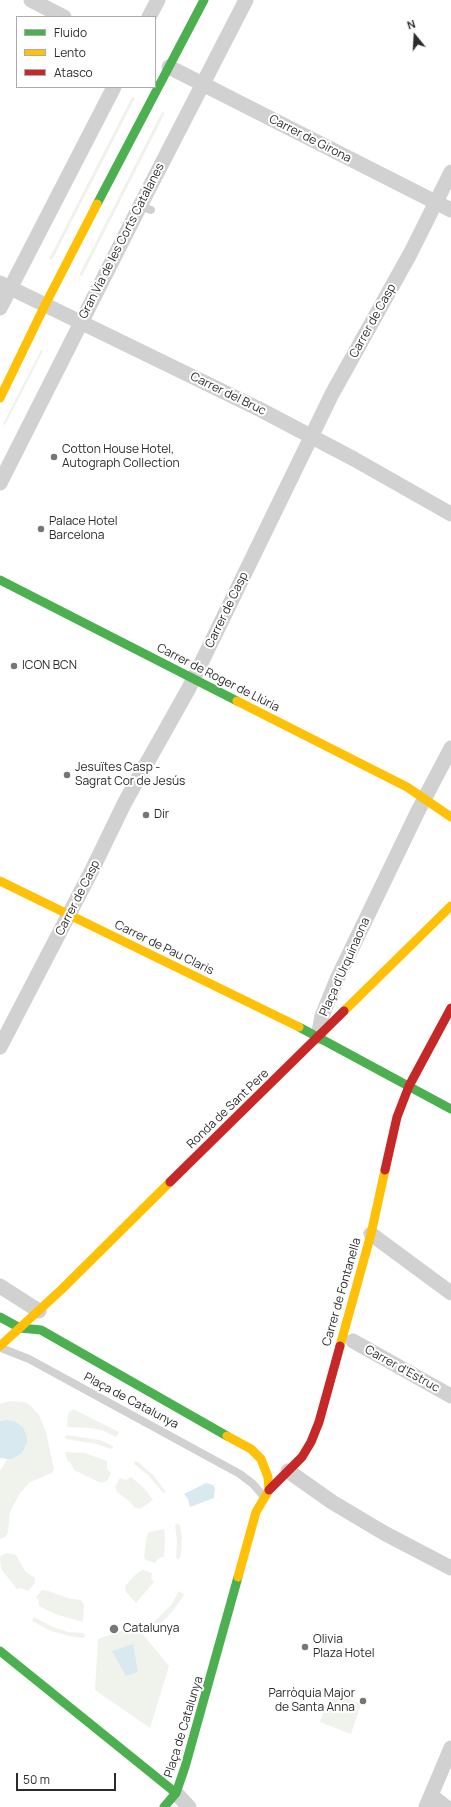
<!DOCTYPE html>
<meta charset="utf-8">
<style>
body{margin:0}
#map{position:relative;width:451px;height:1807px;overflow:hidden;background:#fff;font-family:Manrope,sans-serif}
canvas{display:block}
.legend{position:absolute;left:16px;top:16px;width:140px;height:72px;box-sizing:border-box;background:#fff;border:1px solid #ababab;margin:0;padding:5px 7px;list-style:none;font-size:12px;color:#2c2c2c}
.legend li{display:flex;align-items:center;gap:8px;height:20px}
.legend b{width:20px;border:1px solid #ababab}
.north{position:absolute;left:395px;top:16px;width:40px;height:40px;-webkit-text-stroke:3px #fff;paint-order:stroke;rotate:342deg;font-size:11px;font-weight:700;line-height:16px;text-align:center;color:#2c2c2c}
.north::after{content:'';display:block;margin:auto;width:14px;height:18px;background:#2c2c2c;clip-path:polygon(50% 0,100% 100%,50% 72%,0 100%)}
.scale{position:absolute;left:16px;top:1773px;width:100px;height:18px;box-sizing:border-box;border:2px solid #2c2c2c;border-top:0;padding-left:5px;font-size:12px;line-height:14px;white-space:nowrap;color:#2c2c2c;-webkit-text-stroke:3px #fff;paint-order:stroke}
</style>
<div id="map">
<canvas width="451" height="1807"></canvas>
<ul class="legend">
<li><b style="height:5px;background:#4caf50"></b>Fluido</li>
<li><b style="height:5px;background:#ffc107"></b>Lento</li>
<li><b style="height:5px;background:#c62828"></b>Atasco</li>
</ul>
<div class="north">N</div>
<div class="scale">50 m</div>
</div>
<script>
const context = document.querySelector('canvas').getContext('2d');
context.lineJoin = 'round';
function fillPath(path, color) { context.fillStyle = color; context.fill(path, 'evenodd'); }
const poly = rows => new Path2D(rows.map(r => 'M' + r).join(''));
function strokePath(path, color, width, dash) { context.strokeStyle = color; context.lineWidth = width; context.lineCap = dash ? 'butt' : 'round'; context.setLineDash(dash || []); context.stroke(path); }
function write(font, color, halo, rows, align = 'center') {
  context.font = font + ' Manrope,sans-serif'; context.lineWidth = 4; context.setLineDash([]); context.textBaseline = 'middle'; context.strokeStyle = halo; context.fillStyle = color; for (const [text, x, y, turn = 0] of rows) {
    context.save(); context.translate(x, y); context.rotate((+turn || 0) * Math.PI / 180); context.textAlign = isNaN(turn) ? turn : align; if (halo) context.strokeText(text, 0, 0); context.fillText(text, 0, 0); context.restore();
  }
}
fillPath(poly([
 [132,97,135,98,52,260,49,259],
 [162,112,165,113,82,276,79,275],
 [41,350,43,351,5,425,3,424],
 [9,1401,24,1402,30,1405,39,1415,46,1432,54,1469,52,1473,30,1482,20,1493,10,1512,8,1533,5,1537,0,1539,0,1471,7,1459,18,1456,3,1420,0,1421,0,1404],
 [71,1410,75,1410,119,1432,116,1437,102,1430,90,1428,67,1427,68,1414],
 [66,1435,100,1440,113,1446,113,1448,111,1449,97,1444,66,1439,65,1437],
 [65,1452,85,1453,107,1461,107,1469,111,1473,107,1481,101,1483,74,1470,70,1462,68,1462],
 [135,1461,138,1462,154,1476,166,1492,163,1493,149,1476,134,1464],
 [131,1477,145,1489,153,1500,140,1509,134,1507,128,1500,117,1492,116,1489,115,1487,120,1478,126,1480],
 [177,1524,180,1525,182,1538,181,1554,179,1560,176,1558,177,1541,175,1525],
 [164,1529,165,1537,164,1557,159,1558,155,1563,145,1560,144,1556,147,1535,149,1532],
 [7,1553,16,1555,25,1571,35,1578,35,1583,28,1591,21,1588,17,1589,1,1569,0,1556],
 [143,1570,152,1573,151,1578,154,1582,136,1603,126,1592,125,1586,138,1572],
 [42,1590,48,1591,71,1599,81,1600,84,1605,83,1622,55,1614,39,1606,39,1601,36,1597],
 [179,1591,184,1594,182,1598,172,1612,156,1628,152,1624,171,1605],
 [34,1617,53,1627,68,1632,84,1633,85,1636,83,1638,70,1636,51,1631,32,1621],
 [136,1626,169,1666,150,1728,95,1690,98,1639],
 [331,1692,361,1704,351,1734,320,1722]
]), '#f0f3eb');
fillPath(poly([
 [8,1420,14,1421,23,1427,27,1437,27,1443,22,1453,12,1459,7,1459,0,1458,0,1421],
 [206,1483,213,1485,215,1488,214,1498,190,1507,188,1499,184,1494],
 [133,1644,138,1672,126,1676,112,1651]
]), '#d8e9ef');
strokePath(poly([
 [140,206,151,210],
 [1,1348,29,1359,240,1474,253,1484,264,1497]
]), '#d1d1d1', 8);
strokePath(poly([
 [31,0,64,17],
 [149,17,158,0],
 [169,67,451,210],
 [0,283,261,410,354,459,451,514],
 [0,308,114,87],
 [0,483,140,206,246,0],
 [318,1037,322,1016,337,979,418,811,451,748],
 [0,1047,92,870,125,802,189,688,332,394,410,254,451,172],
 [371,1234,451,1293],
 [0,1286,39,1311],
 [353,1341,451,1396],
 [288,1471,332,1502,384,1533,451,1568],
 [176,1793,189,1807],
 [431,1795,446,1807],
 [426,1807,451,1748]
]), '#d1d1d1', 15);
strokePath(poly([
 [97,204,204,0],
 [0,580,237,701],
 [299,1027,451,1109],
 [0,1317,20,1328,41,1330,227,1436],
 [0,1651,176,1793],
 [164,1807,176,1793,185,1767,238,1577]
]), '#4caf50', 9);
strokePath(poly([
 [0,398,45,305,97,204],
 [237,701,407,787,451,817],
 [0,881,299,1027],
 [344,1011,451,906],
 [0,1346,61,1290,170,1182],
 [340,1346,371,1234,385,1170],
 [227,1436,251,1449,261,1459,268,1477,269,1490,256,1512,238,1577]
]), '#ffc107', 9);
strokePath(poly([
 [385,1170,397,1117,409,1086,451,1008],
 [170,1182,344,1011],
 [269,1490,302,1457,311,1442,319,1422,340,1346]
]), '#c62828', 9);
for (const [x, y, r, color] of [
 [54,457,4,"#767676"],
 [41,529,4,"#767676"],
 [14,666,4,"#767676"],
 [67,775,4,"#767676"],
 [146,815,4,"#767676"],
 [114,1629,5,"#767676"],
 [305,1647,4,"#767676"],
 [363,1701,4,"#767676"]
]) { const dot = new Path2D(); dot.arc(x, y, r, 0, 2 * Math.PI); context.fillStyle = color; context.fill(dot); strokePath(dot, '#fff', 1.5); }
write('12px', '#2c2c2c', '#fff', [
 ["Carrer de Girona",310,139,27],
 ["Gran Via de les Corts Catalanes",122,241,-63],
 ["Carrer de Casp",373,321,-61],
 ["Carrer del Bruc",228,394,26],
 ["Carrer de Casp",227,610,-64],
 ["Carrer de Roger de Llúria",218,678,27],
 ["Carrer de Casp",78,898,-63],
 ["Carrer de Pau Claris",164,948,26],
 ["Plaça d'Urquinaona",345,967,-66],
 ["Ronda de Sant Pere",228,1109,-44],
 ["Carrer de Fontanella",342,1292,-74],
 ["Carrer d'Estruc",402,1369,29],
 ["Plaça de Catalunya",131,1401,28],
 ["Plaça de Catalunya",184,1727,-73]
]);
write('12px', '#2c2c2c', '#fff', [
 ["Cotton House Hotel,",62,450],
 ["Autograph Collection",62,464],
 ["Palace Hotel",49,522],
 ["Barcelona",49,536],
 ["ICON BCN",22,666],
 ["Jesuïtes Casp -",75,768],
 ["Sagrat Cor de Jesús",75,782],
 ["Dir",154,815],
 ["Catalunya",123,1629],
 ["Olivia",313,1640],
 ["Plaza Hotel",313,1654],
 ["Parròquia Major",355,1694,"right"],
 ["de Santa Anna",355,1708,"right"]
], 'left');
</script>
